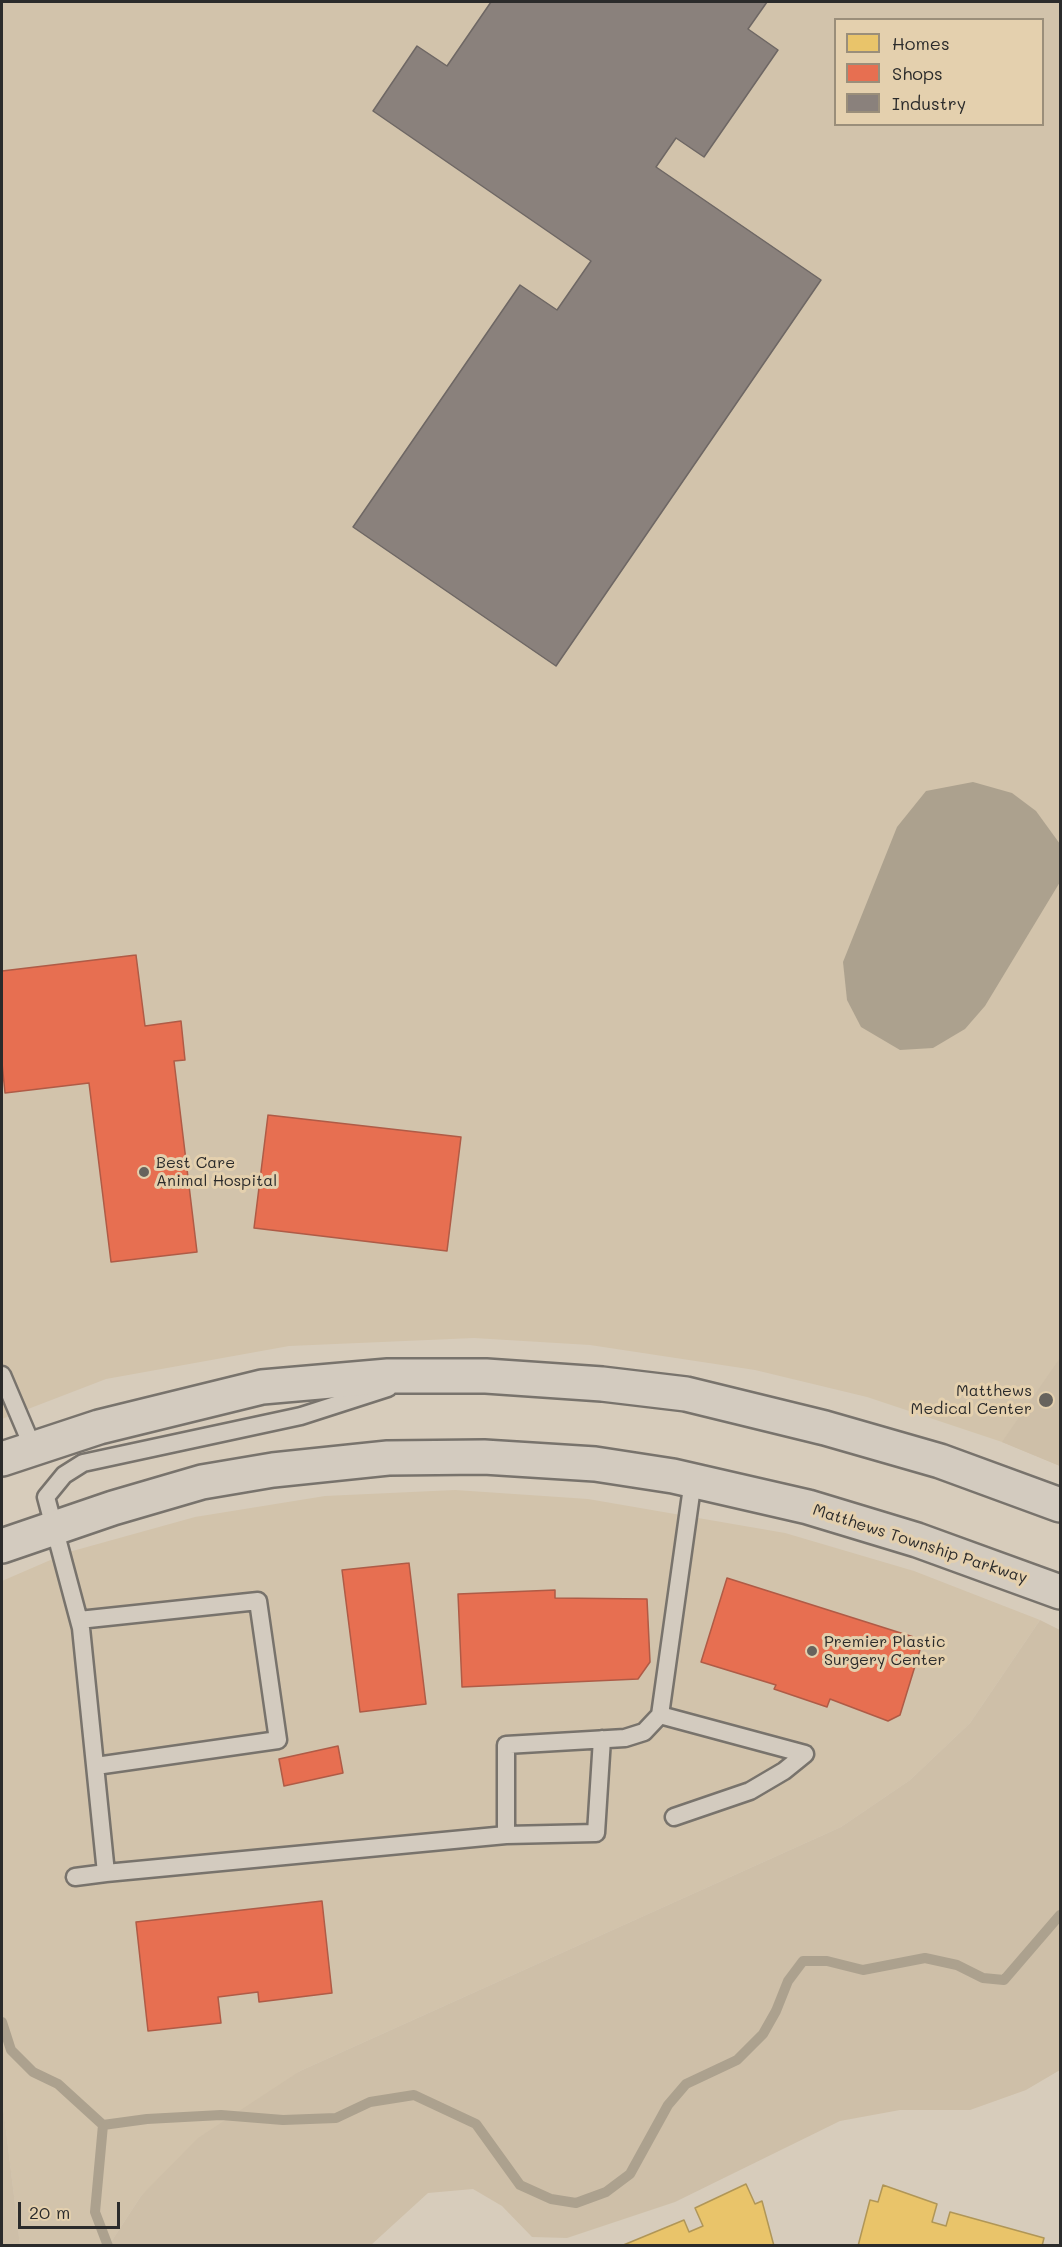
<!DOCTYPE html>
<style>
body{margin:0}
#map{position:relative;width:1062px;height:2247px;overflow:hidden;background:#d7ccbb;font-family:Mali,sans-serif}
canvas{display:block}
.frame{position:absolute;inset:0;border:3px solid #2b2b2b;pointer-events:none}
.legend{position:absolute;left:834px;top:18px;width:210px;height:108px;box-sizing:border-box;background:#e4d0ae;border:2px solid #9a8e7a;margin:0;padding:8px 10px;list-style:none;font-size:18px;color:#2b2b2b}
.legend li{display:flex;align-items:center;gap:12px;height:30px}
.legend b{width:30px;border:2px solid #9a8e7a}
.scale{position:absolute;left:18px;top:2202px;width:102px;height:27px;box-sizing:border-box;border:3px solid #2b2b2b;border-top:0;padding-left:8px;font-size:18px;line-height:21px;white-space:nowrap;color:#2b2b2b;-webkit-text-stroke:4px #e4d0ae;paint-order:stroke}
</style>
<div id="map">
<canvas width="1062" height="2247"></canvas>
<div class="frame"></div>
<ul class="legend">
<li><b style="height:16px;background:#e9c46a"></b>Homes</li>
<li><b style="height:16px;background:#e76f51"></b>Shops</li>
<li><b style="height:16px;background:#8a817c"></b>Industry</li>
</ul>
<div class="scale">20 m</div>
</div>
<script>
const context = document.querySelector('canvas').getContext('2d');
context.lineJoin = 'round';
function fillPath(path, color) { context.fillStyle = color; context.fill(path, 'evenodd'); }
const poly = rows => new Path2D(rows.map(r => 'M' + r).join(''));
function strokePath(path, color, width, dash) { context.strokeStyle = color; context.lineWidth = width; context.lineCap = dash ? 'butt' : 'round'; context.setLineDash(dash || []); context.stroke(path); }
function write(font, color, halo, rows, align = 'center') {
  context.font = font + ' Mali,sans-serif'; context.lineWidth = 6; context.setLineDash([]); context.textBaseline = 'middle'; context.strokeStyle = halo; context.fillStyle = color; for (const [text, x, y, turn = 0] of rows) {
    context.save(); context.translate(x, y); context.rotate((+turn || 0) * Math.PI / 180); context.textAlign = isNaN(turn) ? turn : align; if (halo) context.strokeText(text, 0, 0); context.fillText(text, 0, 0); context.restore();
  }
}
fillPath(poly([
 [2,2,1060,2,1060,1466,1002,1442,867,1397,755,1370,590,1345,474,1338,289,1346,106,1379,2,1419],
 [836,20,1042,20,1042,124,836,124],
 [455,1490,588,1499,785,1533,914,1571,1040,1620,970,1723,910,1780,841,1827,300,2071,141,2196,109,2245,20,2246,2,2098,2,1581,69,1552,195,1517,325,1496]
]), '#d2c3ab');
fillPath(poly([
 [1060,1358,1060,1466,1002,1442],
 [1040,1620,1060,1630,1060,2070,1026,2090,970,2110,900,2110,840,2121,675,2202,567,2238,532,2237,502,2206,473,2189,428,2193,371,2245,109,2245,141,2196,198,2138,300,2071,841,1827,910,1780,970,1723],
 [2,2098,20,2245,2,2245]
]), '#cebfa8');
fillPath(poly([
 [973,782,1012,793,1036,811,1060,844,1060,882,985,1006,965,1029,933,1048,900,1050,861,1027,847,1000,843,962,897,827,926,791]
]), '#aca18e');
const homes = poly([
 [746,2184,755,2204,762,2201,774,2246,621,2246,684,2220,689,2232,703,2226,695,2208,746,2184],
 [883,2185,937,2204,932,2222,946,2226,950,2212,1044,2238,1042,2246,858,2246,870,2200,878,2202,883,2185]
]);
fillPath(homes, '#e9c46a');
strokePath(homes, '#b09657', 1.5);
const shops = poly([
 [136,955,145,1026,181,1021,185,1060,174,1061,197,1252,111,1262,89,1083,5,1093,2,1063,2,971,136,955],
 [268,1115,461,1137,447,1251,254,1228,268,1115],
 [409,1563,426,1704,360,1712,342,1570,409,1563],
 [727,1578,923,1640,900,1715,888,1721,830,1699,827,1707,774,1689,776,1685,701,1662,727,1578],
 [555,1590,555,1598,647,1599,650,1662,638,1679,462,1687,458,1594,555,1590],
 [338,1746,343,1773,284,1786,279,1759,338,1746],
 [322,1901,332,1993,259,2002,258,1992,218,1997,221,2023,148,2031,136,1922,322,1901]
]);
fillPath(shops, '#e76f51');
strokePath(shops, '#af5b46', 1.5);
const industry = poly([
 [491,2,767,2,748,29,778,50,704,157,676,138,656,167,821,280,556,666,353,527,520,285,557,310,591,261,373,111,417,46,447,66,491,2]
]);
fillPath(industry, '#8a817c');
strokePath(industry, '#6e6764', 1.5);
strokePath(poly([
 [2,2022,11,2050,33,2072,58,2084,103,2125,95,2212,108,2246],
 [103,2125,147,2119,221,2115,283,2120,336,2118,370,2102,414,2095,476,2124,520,2185,551,2199,576,2203,606,2192,630,2174,668,2105,686,2084,737,2060,763,2034,776,2011,788,1981,803,1961,827,1961,863,1970,925,1958,957,1965,983,1978,1004,1980,1060,1915]
]), '#aca18e', 10);
const lane = poly([
 [2,1375,33,1448],
 [388,1388,301,1416,83,1463,64,1475,46,1497,81,1628,106,1873,506,1835,506,1745,625,1738,644,1732,660,1715,693,1480],
 [79,1620,258,1601,278,1740,96,1766],
 [660,1715,805,1754,784,1771,750,1791,674,1817],
 [506,1835,596,1833,602,1739],
 [75,1877,106,1873]
]);
const primary = poly([
 [2,1459,99,1427,262,1387,388,1376,486,1376,602,1384,686,1394,825,1428,940,1461,1060,1505],
 [2,1546,113,1508,202,1482,273,1470,388,1458,484,1457,595,1464,673,1476,808,1507,917,1540,1060,1592]
]);
strokePath(lane, '#78736c', 21);
strokePath(primary, '#78736c', 38);
strokePath(lane, '#d3cbbf', 16);
strokePath(primary, '#d3cbbf', 33);
for (const [x, y, r, color] of [
 [144,1172,6,"#67635d"],
 [1046,1400,8,"#67635d"],
 [812,1651,6,"#67635d"]
]) { const dot = new Path2D(); dot.arc(x, y, r, 0, 2 * Math.PI); context.fillStyle = color; context.fill(dot); strokePath(dot, '#e4d0ae', 2); }
write('16px', '#2b2b2b', '#e4d0ae', [
 ["Best Care",156,1163],
 ["Animal Hospital",156,1181],
 ["Matthews",1032,1391,"right"],
 ["Medical Center",1032,1409,"right"],
 ["Premier Plastic",824,1642],
 ["Surgery Center",824,1660]
], 'left');
write('16px', '#2b2b2b', '#e4d0ae', [
 ["Matthews Township Parkway",920,1544,18]
]);
</script>
